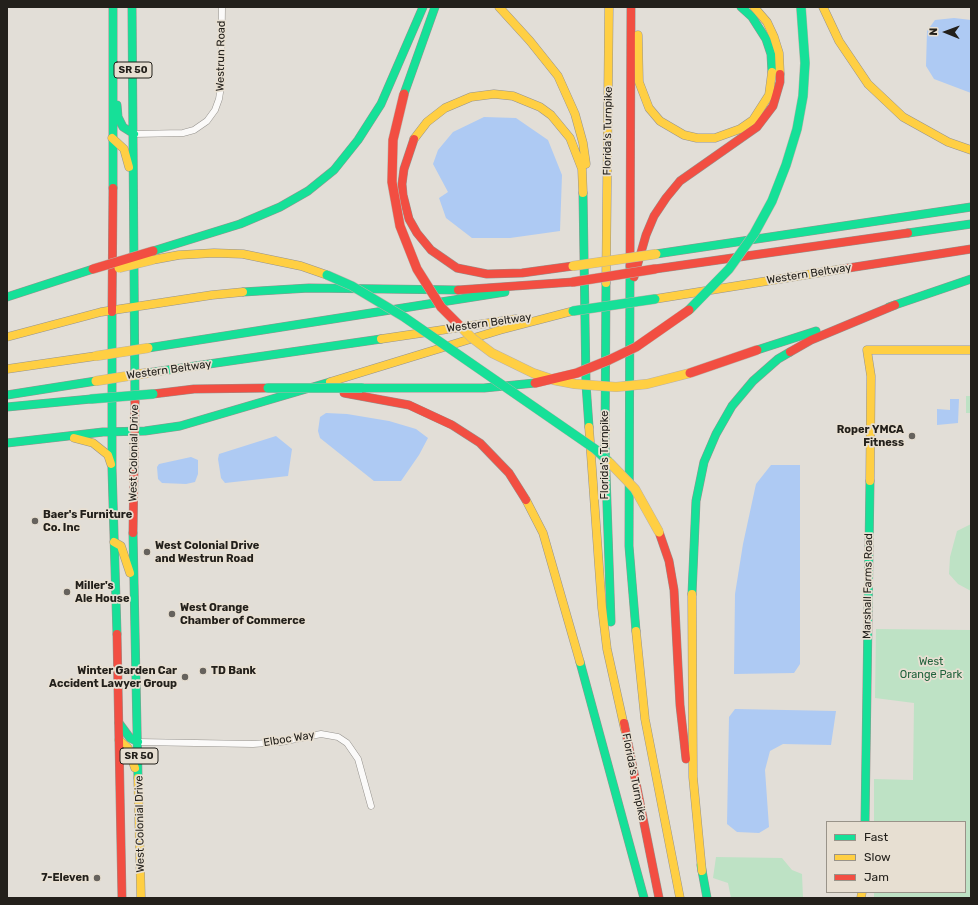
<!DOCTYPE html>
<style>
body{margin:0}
#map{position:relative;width:978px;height:905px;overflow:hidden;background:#e2ded7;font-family:Rubik,sans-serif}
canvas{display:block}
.frame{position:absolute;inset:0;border:8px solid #23201b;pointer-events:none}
.legend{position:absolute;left:826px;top:821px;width:140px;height:72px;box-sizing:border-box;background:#e7dfd2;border:1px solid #999389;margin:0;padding:5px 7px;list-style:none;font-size:12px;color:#23201b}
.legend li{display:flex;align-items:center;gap:8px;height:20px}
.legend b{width:20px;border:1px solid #999389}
.north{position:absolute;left:926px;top:12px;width:40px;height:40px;-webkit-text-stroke:3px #e7dfd2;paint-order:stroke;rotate:271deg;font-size:11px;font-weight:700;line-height:16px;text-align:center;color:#23201b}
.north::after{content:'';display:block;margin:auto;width:14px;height:18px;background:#23201b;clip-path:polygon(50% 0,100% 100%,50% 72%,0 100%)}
</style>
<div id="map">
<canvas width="978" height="905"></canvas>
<div class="frame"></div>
<ul class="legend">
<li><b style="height:5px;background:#16e098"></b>Fast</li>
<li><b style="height:5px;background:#ffcf43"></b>Slow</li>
<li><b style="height:5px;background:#f24e42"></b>Jam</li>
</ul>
<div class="north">N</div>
</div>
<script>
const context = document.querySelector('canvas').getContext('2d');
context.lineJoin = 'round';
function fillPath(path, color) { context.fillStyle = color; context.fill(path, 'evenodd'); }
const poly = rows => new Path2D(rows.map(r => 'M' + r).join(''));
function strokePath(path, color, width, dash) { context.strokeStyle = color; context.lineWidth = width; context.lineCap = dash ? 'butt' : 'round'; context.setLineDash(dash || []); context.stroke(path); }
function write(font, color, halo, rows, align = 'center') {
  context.font = font + ' Rubik,sans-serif'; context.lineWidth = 3.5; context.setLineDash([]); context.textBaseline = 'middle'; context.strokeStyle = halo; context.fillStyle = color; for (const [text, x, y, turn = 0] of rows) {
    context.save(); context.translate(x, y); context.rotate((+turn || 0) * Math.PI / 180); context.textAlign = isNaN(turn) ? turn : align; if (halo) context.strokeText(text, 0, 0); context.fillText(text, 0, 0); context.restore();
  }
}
fillPath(poly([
 [966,396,971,396,971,413,966,413],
 [971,524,971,591,958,584,949,574,950,557,957,531],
 [876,629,971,630,971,898,874,898,874,892,965,892,965,822,874,822,874,779,913,780,914,703,875,698],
 [716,857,782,858,792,870,802,874,803,898,731,898,728,883,713,878]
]), '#bee2c5');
fillPath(poly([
 [954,18,971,20,971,93,934,79,926,66,927,31,935,20],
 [484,117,516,118,548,140,562,175,560,231,510,238,472,238,446,218,439,198,448,192,433,164,438,150,453,132],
 [950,399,959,399,958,423,937,425,937,409,950,410],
 [326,413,347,414,389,421,416,429,428,438,419,455,401,481,374,481,320,438,318,431,320,417],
 [276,436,292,449,288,476,225,483,221,478,218,459,219,454],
 [191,457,198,460,198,474,195,482,186,484,162,483,158,479,157,467,159,464],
 [771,465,800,465,800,664,794,673,734,674,735,594,743,544,756,484],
 [735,709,836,711,831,745,783,744,770,751,765,770,769,827,759,833,737,832,727,824,729,717]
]), '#aecaf3');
const street = poly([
 [134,134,183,133,194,130,207,121,215,110,219,99,221,86,222,7],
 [138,742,253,744,281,742,321,734,338,737,347,743,358,759,371,806]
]);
const fast = poly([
 [132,7,135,402],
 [741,7,752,17,766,39,771,54,772,72],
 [404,94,435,7],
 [117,105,118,117,123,127,134,134],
 [113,188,113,7],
 [583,193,586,384,589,427],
 [908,233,971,224],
 [153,251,240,224,280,207,308,191,334,170,358,140,381,104,423,7],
 [656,254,971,207],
 [630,266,629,546,636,631],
 [606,283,605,445,611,622],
 [243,292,309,288,458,290],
 [7,297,93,269],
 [889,307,971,279],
 [112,312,112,468,117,634],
 [148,348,505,292],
 [757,350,816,331],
 [147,373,381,339],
 [362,388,484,388,535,383],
 [7,395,96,381],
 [7,407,91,399],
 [7,443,103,432,145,431,180,426,330,382],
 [133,533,138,778],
 [692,594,696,501,704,462,716,434,732,406,753,381,778,359,790,352],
 [580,662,644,898],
 [119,723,130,738,138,742],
 [865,822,870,481],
 [701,865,707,898]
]);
const slow = poly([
 [499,7,530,41,558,76,575,114,583,143,586,164],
 [754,7,767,22,774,37,779,53,780,74],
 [823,7,839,41,868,84,903,117,948,142,971,150],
 [638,35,639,82,649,108,660,121,684,135,697,138,715,138,740,129,753,120,769,95,772,72],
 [112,138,124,149,129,167],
 [414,139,427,122,445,108,471,97,494,94,513,96,540,107,551,115,570,138,582,169,583,193],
 [152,260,179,255,214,253,243,254,301,266,327,275],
 [606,283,609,7],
 [655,299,842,269],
 [7,337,101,312,212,295,243,292],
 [381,339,516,319],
 [7,369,96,356],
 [330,382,500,330,573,311],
 [589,427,602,608,607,649,625,730],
 [74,438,93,443,108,455,111,464],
 [870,481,871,376,867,350,971,350],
 [526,500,543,533,580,662],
 [114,542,121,546,130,573],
 [692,594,693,777,702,871],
 [636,631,645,719,680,898],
 [119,740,128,748,135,768],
 [138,778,141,898],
 [861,898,862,892]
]);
const jam = poly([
 [414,139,404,169,402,184,403,195,409,219,417,233,431,250,457,268,487,274,522,273,573,266],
 [630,266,631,7],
 [655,269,908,233],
 [842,269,971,249],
 [634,277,646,235,654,216,666,198,680,181,757,127,773,106,780,82,780,74],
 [458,290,573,282],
 [112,312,113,188],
 [790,352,811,340,895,305],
 [344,393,409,405,452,425,480,443,509,473,526,500],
 [153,394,194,389,268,388],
 [659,532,669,561,674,590,680,705,686,759],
 [133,533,135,402],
 [117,634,122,898],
 [624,723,659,898]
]);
strokePath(street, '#96938e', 7);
strokePath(fast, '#96938e', 9);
strokePath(slow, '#96938e', 9);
strokePath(jam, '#96938e', 9);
strokePath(street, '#fbfaf9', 6);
strokePath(fast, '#16e098', 8);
strokePath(slow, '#ffcf43', 8);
strokePath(jam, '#f24e42', 8);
const fastBridge = poly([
 [327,275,352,286,404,317,595,449,609,462],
 [689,310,729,269,754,234,772,201,786,165,797,129,803,96,805,63,801,7],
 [573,311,655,299],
 [268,388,362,388],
 [91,399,153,394]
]);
const slowBridge = poly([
 [573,266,656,254],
 [119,268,152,260],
 [459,325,472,338,492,353,533,373,554,380,575,384,616,387,647,384,690,373],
 [96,356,148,348],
 [96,381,147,373],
 [609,462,635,489,659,532]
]);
const jamBridge = poly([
 [404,94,393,140,392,182,400,226,417,269,441,307,459,325],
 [93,269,153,251],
 [573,282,655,269],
 [690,373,757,350],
 [535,383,577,373,609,360,636,347,689,310]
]);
strokePath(fastBridge, '#b9b1a7', 10, []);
strokePath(slowBridge, '#b9b1a7', 10, []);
strokePath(jamBridge, '#b9b1a7', 10, []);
strokePath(fastBridge, '#16e098', 9);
strokePath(slowBridge, '#ffcf43', 9);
strokePath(jamBridge, '#f24e42', 9);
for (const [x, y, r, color] of [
 [912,436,4,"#66625d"],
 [35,521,4,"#66625d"],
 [147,552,4,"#66625d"],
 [67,592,4,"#66625d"],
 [172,614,4,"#66625d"],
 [203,671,4,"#66625d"],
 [185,677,4,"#66625d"],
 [97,878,4,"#66625d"]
]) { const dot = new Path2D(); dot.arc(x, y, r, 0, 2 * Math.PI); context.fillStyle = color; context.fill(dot); strokePath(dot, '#e7dfd2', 1.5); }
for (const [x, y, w] of [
 [133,70,38],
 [139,756,38]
]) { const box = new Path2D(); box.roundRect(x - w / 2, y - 8, w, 16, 3); context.fillStyle = '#e7dfd2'; context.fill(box); strokePath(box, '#23201b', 1); }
write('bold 10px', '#23201b', null, [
 ["SR 50",133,70],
 ["SR 50",139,756]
]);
write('11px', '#23201b', '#e7dfd2', [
 ["Westrun Road",221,56,-89],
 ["Florida's Turnpike",608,131,-89],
 ["Western Beltway",809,274,-9],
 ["Western Beltway",489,323,-8],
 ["Western Beltway",169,370,-8],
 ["West Colonial Drive",134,453,-89],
 ["Florida's Turnpike",605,455,-90],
 ["Marshall Farms Road",868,586,-89],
 ["Elboc Way",289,739,-9],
 ["Florida's Turnpike",634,777,79],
 ["West Colonial Drive",140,824,-91]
]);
write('bold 11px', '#23201b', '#e7dfd2', [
 ["Roper YMCA",904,430,"right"],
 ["Fitness",904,443,"right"],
 ["Baer's Furniture",43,515],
 ["Co. Inc",43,528],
 ["West Colonial Drive",155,546],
 ["and Westrun Road",155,559],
 ["Miller's",75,586],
 ["Ale House",75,599],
 ["West Orange",180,608],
 ["Chamber of Commerce",180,621],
 ["Winter Garden Car",177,671,"right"],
 ["Accident Lawyer Group",177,684,"right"],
 ["TD Bank",211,671],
 ["7-Eleven",89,878,"right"]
], 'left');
write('11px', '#21623c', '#e7dfd2', [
 ["West",931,662],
 ["Orange Park",931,675]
]);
</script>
